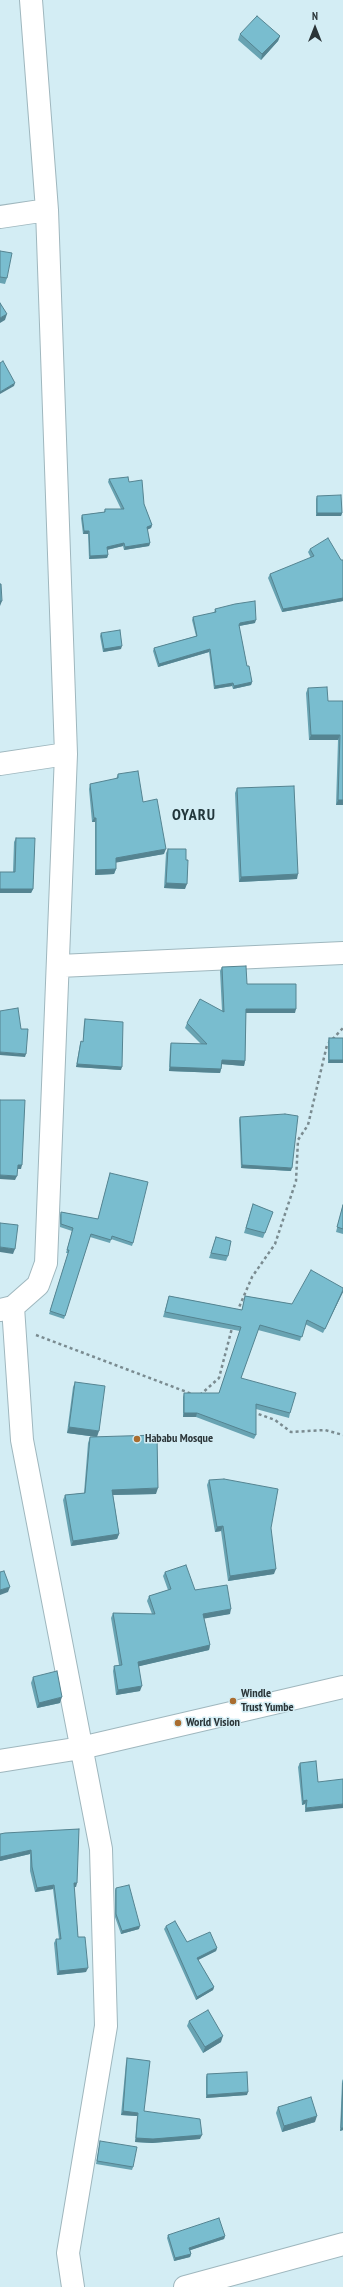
<!DOCTYPE html>
<style>
body{margin:0}
#map{position:relative;width:343px;height:2287px;overflow:hidden;background:#d3edf4;font-family:"PT Sans Narrow",sans-serif}
canvas{display:block}
.north{position:absolute;left:295px;top:8px;width:40px;height:40px;-webkit-text-stroke:3px #d3edf4;paint-order:stroke;rotate:0deg;font-size:11px;font-weight:700;line-height:16px;text-align:center;color:#2b3538}
.north::after{content:'';display:block;margin:auto;width:14px;height:18px;background:#2b3538;clip-path:polygon(50% 0,100% 100%,50% 72%,0 100%)}
</style>
<div id="map">
<canvas width="343" height="2287"></canvas>
<div class="north">N</div>
</div>
<script>
const context = document.querySelector('canvas').getContext('2d');
context.lineJoin = 'round';
const poly = rows => new Path2D(rows.map(r => 'M' + r).join(''));
function strokePath(path, color, width, dash) { context.strokeStyle = color; context.lineWidth = width; context.lineCap = dash ? 'butt' : 'round'; context.setLineDash(dash || []); context.stroke(path); }
function fillPath(path, color) { context.fillStyle = color; context.fill(path, 'evenodd'); }
function write(font, color, halo, rows, align = 'center') {
  context.font = font + ' "PT Sans Narrow",sans-serif'; context.lineWidth = 3; context.setLineDash([]); context.textBaseline = 'middle'; context.strokeStyle = halo; context.fillStyle = color; for (const [text, x, y, turn = 0] of rows) {
    context.save(); context.translate(x, y); context.rotate((+turn || 0) * Math.PI / 180); context.textAlign = isNaN(turn) ? turn : align; if (halo) context.strokeText(text, 0, 0); context.fillText(text, 0, 0); context.restore();
  }
}
const minor = poly([
 [0,217,47,210],
 [0,764,66,754],
 [59,966,343,953],
 [13,1307,22,1440,101,1849,106,2026,68,2253,73,2287],
 [0,1310,13,1307,38,1285,46,1263,66,754,47,210,31,0],
 [0,1761,81,1748,343,1687],
 [185,2287,343,2244]
]);
strokePath(minor, '#9fb7be', 24);
strokePath(poly([
 [237,1312,252,1277,275,1244,296,1181,298,1140,308,1125,327,1045,343,1028],
 [36,1335,192,1394],
 [200,1395,219,1378,232,1328],
 [253,1412,275,1420,291,1432,325,1430,343,1435]
]), '#7a8b90', 2.5, [3, 3]);
strokePath(minor, '#fff', 22);
fillPath(poly([
 [240,34,280,36,278,41,261,60,238,40],
 [0,251,7,278,5,284,0,283],
 [109,479,129,482,144,504,152,525,151,528,147,530,150,543,149,546,124,550,123,546,107,550,108,555,107,558,89,559,88,534,83,534,81,518,82,515,104,512,105,509,121,509,108,482],
 [317,496,342,513,341,516,316,516,316,499],
 [310,549,341,560,343,560,343,601,282,612,268,578,270,574,311,558,308,552],
 [215,609,255,623,239,626,247,666,252,682,251,685,233,689,232,686,214,689,209,652,158,667,153,651,154,648,196,636,192,620,193,617,214,613],
 [101,633,121,649,103,652,100,636],
 [308,688,328,701,343,701,343,805,336,805,338,740,309,740,306,693],
 [118,774,143,802,164,854,116,862,116,869,114,874,95,875,95,822,92,822,89,789,90,784,116,779],
 [237,788,297,879,239,882,235,793],
 [16,838,33,889,31,893,0,893,13,872,14,842],
 [168,849,186,860,185,889,164,888,166,853],
 [222,967,247,984,295,1013,246,1013,245,1061,244,1066,222,1064,221,1069,220,1073,169,1071,170,1047,171,1043,201,1044,185,1028,187,1023,222,1011,220,971],
 [85,1019,121,1070,76,1067,80,1044,81,1041,83,1042,84,1022],
 [329,1038,343,1063,328,1063,328,1041],
 [240,1117,291,1171,241,1168,239,1120],
 [110,1173,133,1243,132,1246,111,1239,110,1243,90,1237,64,1319,49,1314,68,1253,66,1253,72,1231,60,1227,60,1215,61,1212,98,1219],
 [253,1204,273,1212,263,1238,244,1233],
 [343,1204,343,1234,336,1232],
 [216,1237,228,1256,226,1261,209,1258],
 [343,1292,323,1333,305,1324,300,1341,258,1330,241,1378,290,1413,289,1418,256,1409,256,1435,254,1439,196,1417,183,1417,183,1397,184,1393,219,1393,240,1331,163,1317,169,1296,242,1310,245,1296,292,1304],
 [75,1382,97,1437,67,1433,73,1387],
 [90,1437,156,1494,113,1495,119,1534,117,1539,71,1546,63,1500,65,1495,84,1493,88,1443],
 [209,1480,271,1528,274,1574,228,1581,221,1531,215,1532,207,1485],
 [165,1572,195,1590,230,1614,204,1618,210,1645,209,1650,139,1666,140,1691,116,1695,113,1671,114,1666,119,1665,111,1618,113,1613,152,1614,147,1601,149,1596,168,1590,163,1576],
 [33,1677,60,1703,37,1708,31,1683],
 [300,1763,318,1782,305,1812,305,1804,302,1805,298,1767],
 [79,1829,76,1887,74,1887,78,1937,86,1972,57,1975,54,1943,56,1939,59,1939,53,1889,35,1892,30,1871,30,1854,0,1861,0,1834],
 [116,1888,139,1929,121,1934,115,1917,115,1890],
 [166,1926,187,1942,217,1948,216,1951,198,1960,214,1987,213,1990,196,2000,164,1929],
 [189,2021,221,2042,203,2053,187,2026],
 [127,2058,144,2111,200,2139,152,2143,135,2142,137,2116,121,2115,126,2062],
 [207,2074,247,2095,206,2098,206,2077],
 [343,2079,343,2130,340,2131,342,2081],
 [278,2107,315,2122,282,2132,276,2113],
 [100,2141,133,2167,132,2170,96,2164],
 [168,2235,225,2236,224,2239,190,2250,191,2254,190,2257,174,2261,167,2238]
]), '#68a3b2');
fillPath(poly([
 [280,36,278,41,261,60,262,54],
 [7,314,5,320,0,323,0,318],
 [15,383,14,386,0,394,0,392],
 [317,513,342,513,341,516,316,516],
 [152,525,151,528,146,530,147,527],
 [84,531,89,531,88,534,83,534],
 [124,543,123,546,106,550,107,547],
 [150,543,149,546,124,550,125,547],
 [108,555,107,558,89,559,90,556],
 [343,598,343,601,282,612,283,609],
 [0,601,2,601,0,606],
 [256,620,255,623,239,626,240,623],
 [122,646,121,649,103,652,104,649],
 [210,649,209,652,158,667,159,664],
 [252,682,251,685,233,689,234,686],
 [233,683,232,686,214,689,215,686],
 [311,735,340,735,338,740,309,740],
 [338,800,343,800,343,805,336,805],
 [94,818,96,818,95,822,92,822],
 [166,849,164,854,114,863,116,858],
 [116,869,114,874,95,875,96,870],
 [298,874,297,879,239,882,241,877],
 [166,883,187,884,185,889,164,888],
 [0,889,33,889,31,893,0,893],
 [246,1009,296,1009,295,1013,244,1013],
 [0,1052,26,1054,25,1057,0,1055],
 [222,1060,245,1061,244,1066,220,1064],
 [329,1060,343,1060,343,1063,328,1063],
 [77,1064,122,1067,121,1070,76,1067],
 [170,1067,221,1069,220,1073,169,1071],
 [18,1165,22,1165,21,1169,17,1169],
 [242,1165,292,1168,291,1171,241,1168],
 [0,1175,17,1176,15,1180,0,1179],
 [0,1247,15,1249,13,1254,0,1252],
 [343,1290,343,1292,323,1333,325,1329],
 [184,1413,197,1413,196,1417,183,1417],
 [69,1427,99,1431,97,1437,67,1433],
 [158,1488,156,1494,111,1495,112,1490],
 [223,1526,221,1531,215,1532,217,1527],
 [119,1534,117,1539,71,1546,73,1541],
 [276,1569,274,1574,228,1581,230,1576],
 [10,1587,8,1592,0,1595,0,1590],
 [231,1609,230,1614,202,1619,203,1614],
 [210,1645,209,1650,136,1667,138,1662],
 [142,1686,140,1691,116,1695,118,1690],
 [62,1697,60,1703,37,1708,39,1703],
 [307,1800,305,1804,302,1805,303,1801],
 [343,1804,343,1808,305,1812,306,1808],
 [31,1850,30,1854,0,1861,0,1857],
 [74,1883,77,1883,76,1887,73,1887],
 [54,1885,53,1889,35,1892,37,1888],
 [140,1926,139,1929,121,1934,122,1931],
 [217,1948,216,1951,196,1961,197,1958],
 [88,1968,86,1972,57,1975,59,1971],
 [214,1987,213,1990,196,2000,197,1997],
 [223,2036,221,2042,203,2053,205,2047],
 [248,2092,247,2095,206,2098,207,2095],
 [123,2111,138,2113,137,2116,121,2115],
 [317,2116,315,2122,282,2132,284,2126],
 [341,2128,343,2128,343,2130,340,2131],
 [202,2135,200,2139,152,2143,135,2142,136,2138],
 [225,2236,224,2239,188,2251,189,2248],
 [191,2254,190,2257,174,2261,175,2258]
]), '#558491');
const building = poly([
 [257,16,280,36,262,54,240,34,257,16],
 [0,251,12,253,7,278,0,277,0,251],
 [0,303,7,314,0,318,0,303],
 [3,361,15,383,0,392,0,363,3,361],
 [128,477,129,482,142,480,144,504,152,525,147,527,150,543,125,547,124,543,107,547,108,555,90,556,89,531,84,531,82,515,105,512,105,509,124,509,109,479,128,477],
 [341,495,342,513,317,513,317,496,341,495],
 [328,538,341,560,343,560,343,598,283,609,270,574,314,556,310,549,328,538],
 [0,584,1,584,2,601,0,601,0,584],
 [255,601,256,620,240,623,239,625,247,666,249,666,252,682,234,686,233,683,215,686,210,649,159,664,154,648,197,636,193,617,216,612,215,609,235,604,255,601],
 [120,630,122,646,104,649,101,633,120,630],
 [327,687,328,701,343,701,343,800,338,800,340,735,311,735,308,688,327,687],
 [138,771,143,802,157,799,166,849,116,858,116,869,96,870,96,818,94,818,90,784,118,778,118,774,138,771],
 [294,786,298,874,241,877,237,788,294,786],
 [16,838,35,838,33,889,0,889,0,872,15,872,16,838],
 [168,849,186,849,186,860,188,860,187,884,166,883,168,849],
 [246,966,247,984,296,984,296,1009,246,1009,245,1061,222,1060,221,1069,170,1067,171,1043,207,1044,187,1023,200,999,224,1012,222,967,246,966],
 [18,1008,21,1029,28,1029,26,1054,0,1052,0,1011,18,1008],
 [85,1019,123,1022,122,1067,77,1064,81,1041,83,1042,85,1019],
 [329,1038,343,1038,343,1060,329,1060,329,1038],
 [0,1100,25,1100,22,1165,18,1165,17,1176,0,1175,0,1100],
 [285,1114,298,1116,292,1168,242,1165,240,1117,285,1114],
 [110,1173,148,1182,133,1243,112,1236,111,1240,91,1234,65,1316,50,1311,69,1250,67,1250,73,1228,61,1224,61,1212,98,1219,110,1173],
 [253,1204,273,1212,265,1233,246,1228,253,1204],
 [343,1205,343,1229,337,1227,343,1205],
 [0,1223,18,1225,15,1249,0,1247,0,1223],
 [216,1237,231,1241,228,1256,211,1253,216,1237],
 [311,1270,343,1288,343,1290,325,1329,307,1320,302,1337,260,1325,241,1378,296,1393,290,1413,256,1404,256,1435,197,1413,184,1413,184,1393,219,1393,241,1327,165,1312,169,1296,242,1310,245,1296,292,1304,311,1270],
 [75,1382,105,1386,99,1431,69,1427,75,1382],
 [157,1435,158,1488,112,1490,119,1534,73,1541,65,1495,85,1493,90,1437,157,1435],
 [224,1479,278,1489,271,1528,276,1569,230,1576,223,1526,217,1527,209,1480,224,1479],
 [186,1565,195,1590,227,1585,231,1609,203,1614,210,1645,138,1662,142,1686,118,1690,114,1666,122,1665,113,1613,155,1614,149,1596,171,1589,165,1572,186,1565],
 [4,1571,10,1587,0,1590,0,1572,4,1571],
 [57,1671,62,1697,39,1703,33,1677,57,1671],
 [316,1761,318,1782,343,1779,343,1804,306,1808,307,1800,303,1801,300,1763,316,1761],
 [79,1829,77,1883,74,1883,78,1937,85,1937,88,1968,59,1971,56,1939,61,1939,54,1885,37,1888,32,1867,31,1850,0,1857,0,1834,5,1833,79,1829],
 [129,1885,140,1926,122,1931,116,1914,116,1888,129,1885],
 [175,1921,187,1942,210,1932,217,1948,197,1958,214,1987,197,1997,166,1926,175,1921],
 [208,2010,223,2036,205,2047,189,2021,208,2010],
 [127,2058,150,2061,144,2111,200,2119,202,2135,153,2139,136,2138,138,2113,123,2111,127,2058],
 [247,2072,248,2092,207,2095,207,2074,247,2072],
 [343,2083,343,2128,341,2128,343,2083],
 [311,2097,317,2116,284,2126,278,2107,311,2097],
 [100,2141,137,2147,133,2167,97,2161,100,2141],
 [219,2218,225,2236,189,2248,191,2254,175,2258,168,2235,219,2218]
]);
fillPath(building, '#79bdcf');
strokePath(building, '#558491', 1);
for (const [x, y, r, color] of [
 [137,1439,4,"#a96d30"],
 [233,1701,4,"#a96d30"],
 [178,1723,4,"#a96d30"]
]) { const dot = new Path2D(); dot.arc(x, y, r, 0, 2 * Math.PI); context.fillStyle = color; context.fill(dot); strokePath(dot, '#d3edf4', 1.5); }
write('bold 12px', '#2b3538', '#d3edf4', [
 ["Hababu Mosque",145,1439],
 ["Windle",241,1694],
 ["Trust Yumbe",241,1708],
 ["World Vision",186,1723]
], 'left');
context.letterSpacing = '1px';
write('bold 16px', '#21363b', '#d3edf4', [
 ["OYARU",194,815]
]);
context.letterSpacing = '0px';
</script>
